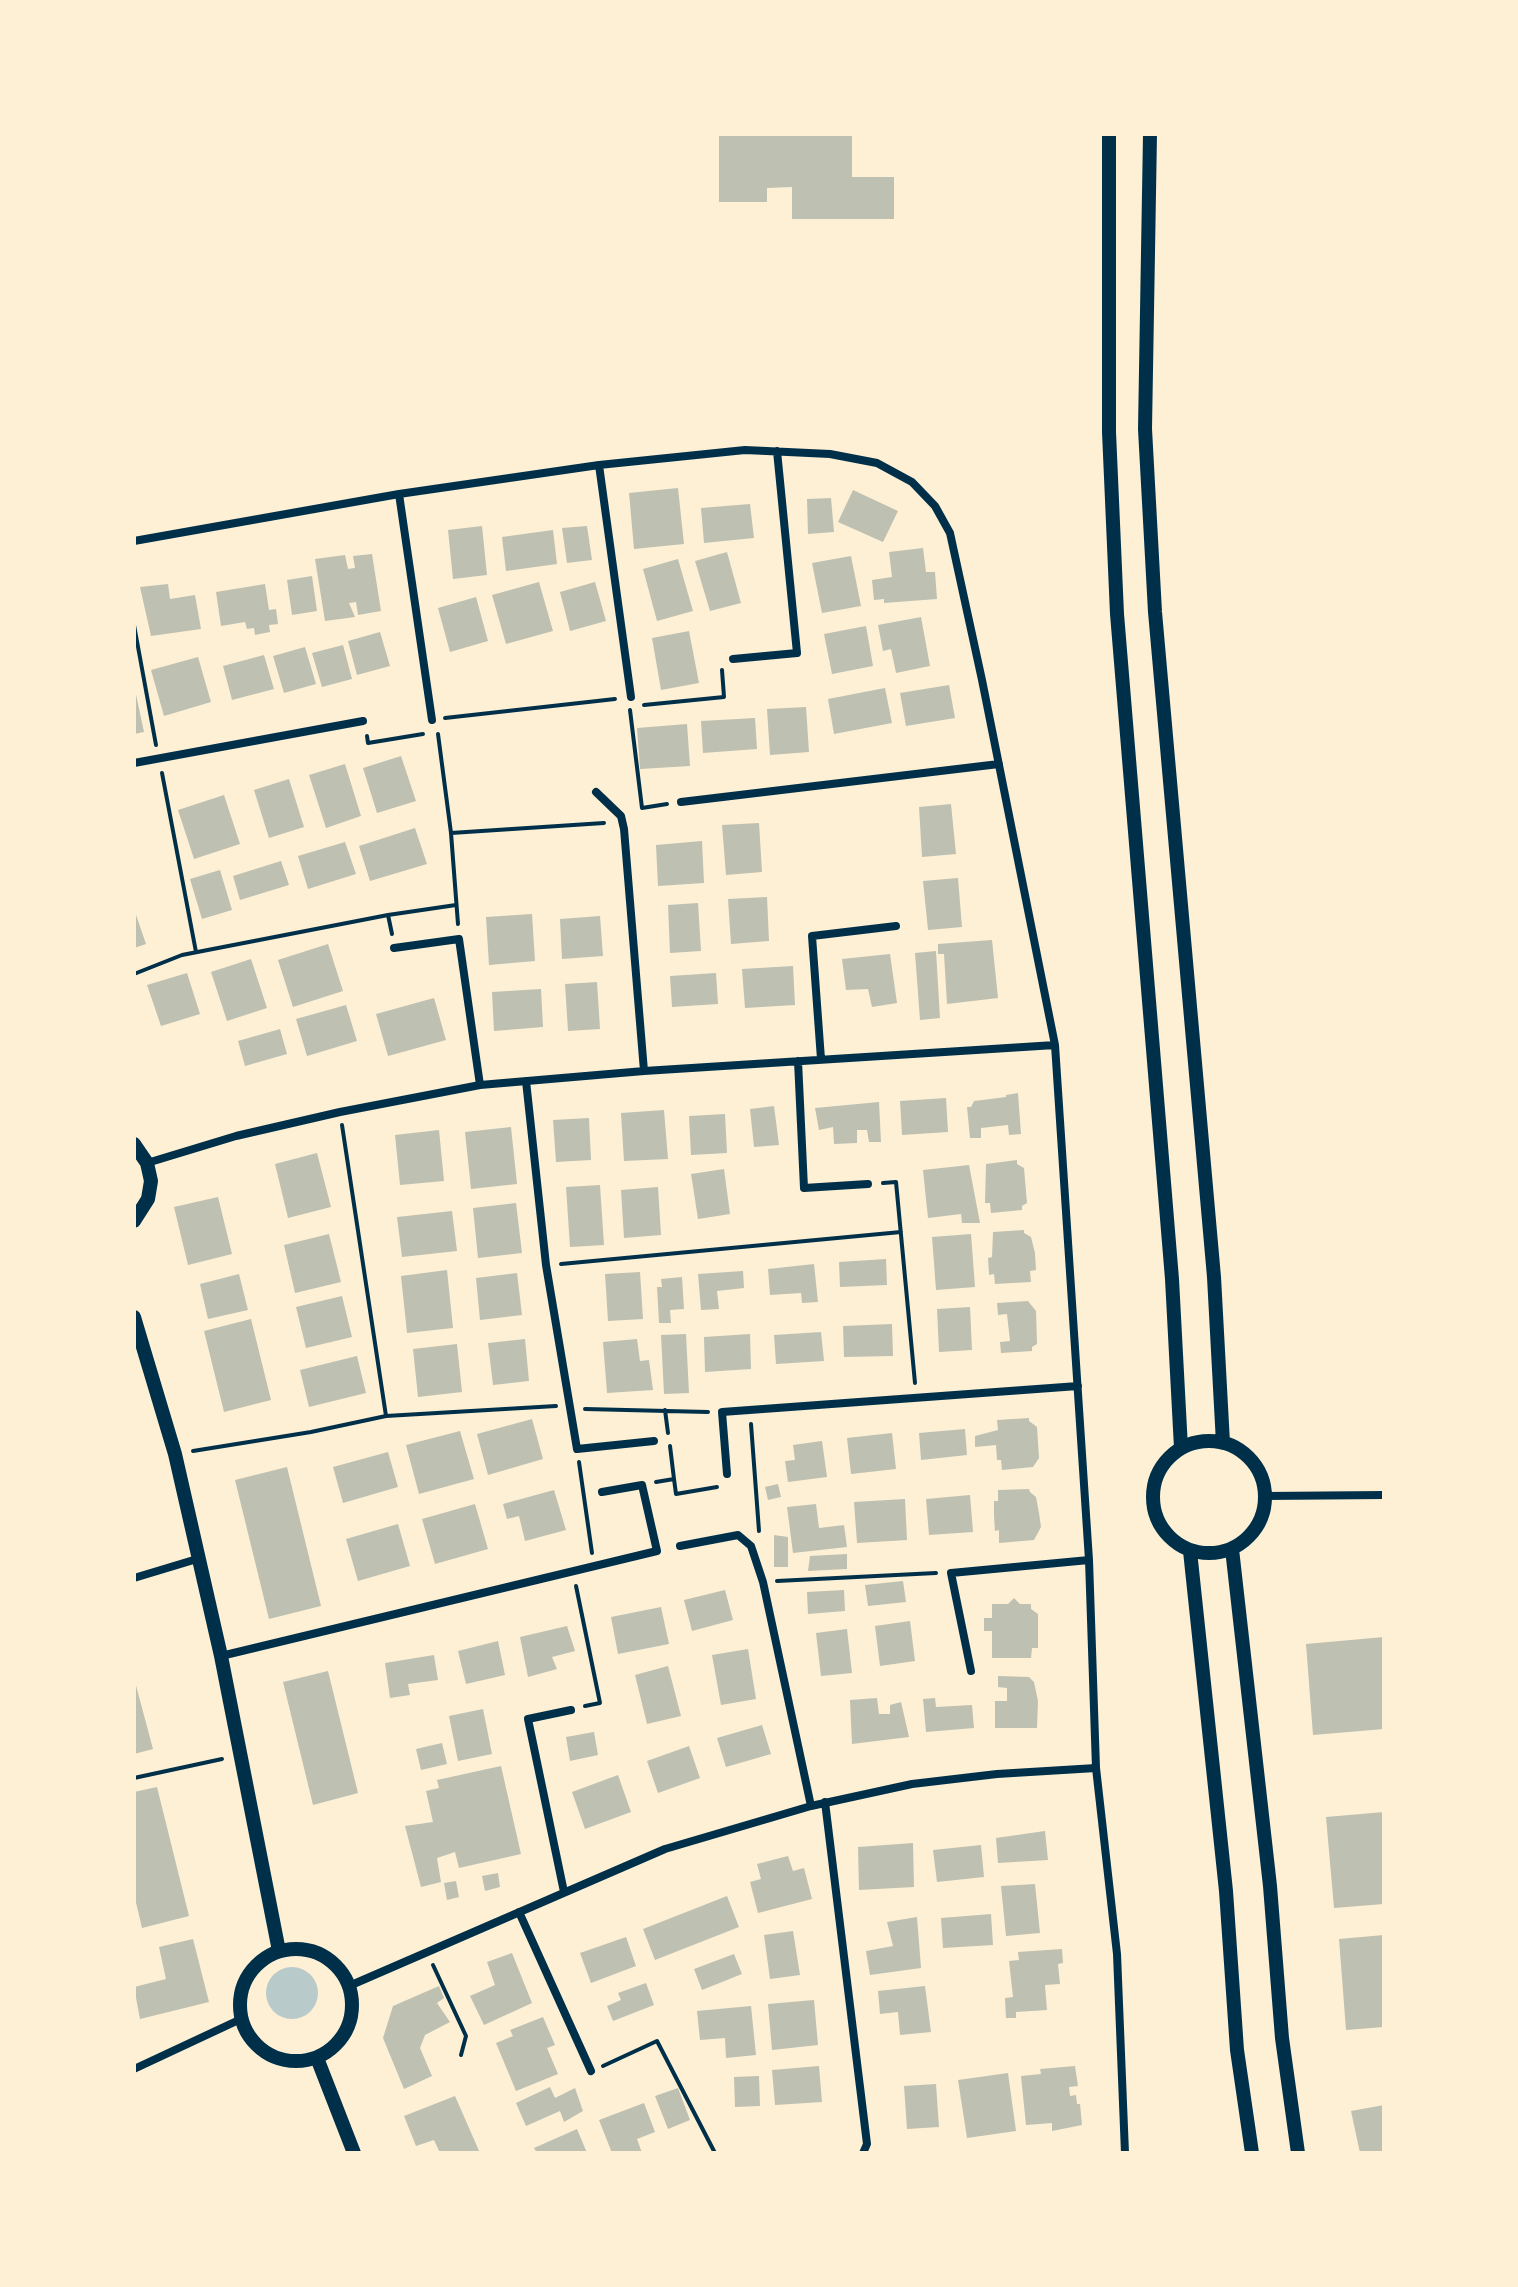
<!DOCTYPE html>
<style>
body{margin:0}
#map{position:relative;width:1518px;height:2287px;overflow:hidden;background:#fdf0d5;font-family:"Noto Sans",sans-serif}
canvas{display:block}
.frame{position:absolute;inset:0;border:136px solid #fdf0d5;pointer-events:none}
</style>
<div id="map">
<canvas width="1518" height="2287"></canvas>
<div class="frame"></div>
</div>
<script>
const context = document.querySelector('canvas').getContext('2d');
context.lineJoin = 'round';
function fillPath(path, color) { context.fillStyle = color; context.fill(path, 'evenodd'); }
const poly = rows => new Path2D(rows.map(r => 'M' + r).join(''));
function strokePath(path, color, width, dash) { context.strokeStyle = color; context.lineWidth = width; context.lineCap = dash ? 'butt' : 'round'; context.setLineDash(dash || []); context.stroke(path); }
fillPath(poly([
 '266 1993a26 26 0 1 1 52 0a26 26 0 1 1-52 0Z'
]), '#b9caca');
fillPath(poly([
 [719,134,852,134,852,177,894,177,894,219,792,219,792,187,767,188,767,202,719,202],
 [678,488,684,544,634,549,629,493],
 [853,490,898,511,883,542,838,522],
 [831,498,834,532,808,534,807,499],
 [750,504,754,538,704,543,701,508],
 [482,526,487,575,453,579,448,530],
 [587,526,592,560,567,563,562,528],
 [553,530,557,564,506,571,502,537],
 [923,548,926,572,935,572,937,599,884,603,884,599,874,600,872,580,892,577,889,552],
 [727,552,741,603,710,611,695,561],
 [372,554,381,611,358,615,356,602,349,603,355,617,325,621,315,559,345,555,348,569,355,568,353,556],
 [851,556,861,606,822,613,812,563],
 [678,559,693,611,657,621,643,569],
 [312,576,317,611,292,615,287,580],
 [539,582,553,631,506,644,492,595],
 [595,582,606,621,570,631,560,592],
 [168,584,170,599,195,595,201,629,151,636,140,587],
 [265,584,269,610,276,609,278,624,269,625,270,632,255,635,254,628,247,629,245,622,221,626,216,592],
 [476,597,488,641,450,652,438,608],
 [921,617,930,666,896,673,891,649,883,651,878,625],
 [866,626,873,666,832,674,824,634],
 [689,631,699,683,661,690,652,638],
 [380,632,390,666,357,675,348,641],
 [343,645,352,679,322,687,312,653],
 [305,647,316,684,284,693,273,656],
 [264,655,274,689,232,700,223,666],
 [198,657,211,702,164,716,151,670],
 [134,685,144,732,134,734],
 [949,685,955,718,906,726,900,693],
 [885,688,892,723,834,734,828,699],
 [806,707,809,752,770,755,767,709],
 [755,718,757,749,703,753,701,721],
 [687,724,690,766,640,769,637,728],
 [401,756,416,801,377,813,363,768],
 [345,764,361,816,326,828,309,775],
 [289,779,304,827,269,838,254,790],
 [224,795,240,844,194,859,178,810],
 [951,804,956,854,922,857,919,807],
 [759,823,762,872,726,875,722,825],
 [415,828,427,864,370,881,359,846],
 [702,841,704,883,658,886,656,845],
 [345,842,356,874,308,889,298,856],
 [281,861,289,885,240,900,233,876],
 [220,870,232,910,202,919,190,879],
 [958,878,962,927,928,930,923,881],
 [767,897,769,941,731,944,728,899],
 [698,903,701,951,670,953,668,905],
 [134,909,146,944,134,948],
 [532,914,535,961,489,965,486,917],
 [600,916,603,956,562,959,560,919],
 [992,940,998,998,947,1004,944,954,938,954,938,944],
 [328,944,343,991,293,1007,278,960],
 [936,951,940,1018,920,1020,915,953],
 [890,954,897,1003,872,1007,868,989,846,990,842,959],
 [251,959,267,1008,227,1021,211,972],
 [793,966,795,1005,745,1008,742,969],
 [187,973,200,1014,161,1026,147,985],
 [716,973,718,1004,672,1007,670,976],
 [597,982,600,1029,568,1031,565,984],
 [541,989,543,1027,494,1031,492,992],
 [434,998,446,1040,388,1056,376,1014],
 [346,1005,357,1041,307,1056,296,1019],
 [280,1029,287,1054,245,1066,238,1041],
 [1018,1093,1021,1134,1009,1135,1008,1125,981,1128,981,1138,970,1138,967,1107,971,1107,974,1101,1006,1097,1006,1095],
 [946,1098,948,1132,902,1135,900,1101],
 [879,1102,881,1142,869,1142,867,1130,857,1130,857,1143,834,1144,833,1127,819,1130,815,1108],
 [774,1106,779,1145,754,1147,750,1109],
 [664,1110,668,1159,624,1161,621,1113],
 [725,1114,727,1153,691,1155,689,1116],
 [589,1118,591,1160,556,1162,553,1120],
 [511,1127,517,1184,471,1189,465,1132],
 [439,1130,444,1181,400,1185,395,1135],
 [317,1153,331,1207,288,1218,275,1164],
 [1017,1160,1017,1164,1024,1168,1027,1203,1022,1206,1022,1210,991,1213,990,1203,985,1203,986,1164],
 [969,1165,980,1223,962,1223,961,1214,928,1218,923,1170],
 [724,1169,730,1214,698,1219,691,1174],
 [600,1185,604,1245,570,1247,566,1187],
 [658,1187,661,1235,624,1238,621,1190],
 [218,1197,232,1254,188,1265,174,1207],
 [516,1203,522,1253,478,1258,473,1208],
 [452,1211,457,1251,402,1257,397,1217],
 [1024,1230,1024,1233,1031,1237,1035,1253,1036,1270,1030,1271,1031,1282,995,1284,994,1274,989,1275,988,1258,992,1257,993,1232],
 [329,1234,341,1282,295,1293,284,1245],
 [971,1234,975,1287,936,1290,932,1237],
 [886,1259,887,1285,840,1287,839,1262],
 [814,1264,818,1302,802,1303,801,1293,770,1295,768,1269],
 [447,1270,453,1328,407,1333,401,1276],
 [743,1271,744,1288,717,1291,719,1309,701,1310,698,1274],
 [640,1272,643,1319,608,1321,605,1274],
 [517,1273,522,1315,480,1320,476,1278],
 [239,1274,248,1310,208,1319,200,1284],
 [682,1277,684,1309,670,1310,671,1323,659,1323,657,1287,662,1287,661,1279],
 [342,1296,352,1337,306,1348,296,1307],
 [1028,1301,1036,1311,1037,1344,1032,1347,1032,1351,1001,1353,1000,1342,1010,1341,1007,1314,998,1315,997,1303],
 [970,1307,972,1350,939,1352,937,1309],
 [251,1319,271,1400,224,1412,204,1331],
 [892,1324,893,1356,844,1357,843,1326],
 [821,1332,824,1361,776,1364,774,1335],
 [686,1334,689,1393,664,1394,661,1335],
 [750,1334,751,1369,705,1372,704,1337],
 [525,1339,529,1381,493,1385,488,1343],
 [637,1339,640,1361,649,1360,653,1390,607,1393,603,1342],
 [457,1344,462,1392,418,1397,413,1349],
 [357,1356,366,1393,309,1407,300,1370],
 [1029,1418,1029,1421,1037,1427,1039,1458,1033,1467,1002,1470,1001,1460,997,1460,996,1445,975,1447,975,1436,998,1430,997,1420],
 [532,1419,543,1459,488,1475,477,1434],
 [965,1429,967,1455,921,1460,919,1433],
 [460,1431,474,1479,419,1494,406,1445],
 [892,1433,896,1469,851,1474,847,1438],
 [822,1441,827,1477,788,1482,785,1461,795,1460,793,1445],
 [388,1452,398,1487,343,1503,333,1467],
 [287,1467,321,1606,269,1619,235,1480],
 [778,1484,781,1497,768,1500,765,1487],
 [1029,1489,1030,1492,1036,1497,1039,1513,1041,1527,1034,1540,999,1543,999,1530,995,1531,994,1516,994,1501,998,1501,998,1490],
 [554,1490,566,1530,525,1541,519,1516,507,1519,503,1504],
 [970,1495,973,1532,929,1535,926,1499],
 [905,1499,907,1540,857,1543,854,1502],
 [475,1504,488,1549,435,1564,422,1519],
 [816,1504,819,1528,844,1525,847,1547,793,1553,787,1507],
 [398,1524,410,1566,358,1581,346,1539],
 [774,1535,788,1537,788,1567,774,1567],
 [847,1554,847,1569,808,1571,810,1556],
 [903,1581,906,1602,868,1606,865,1585],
 [725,1590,733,1620,692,1631,684,1600],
 [844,1590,845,1611,808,1614,807,1592],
 [1014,1598,1020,1604,1031,1604,1031,1609,1038,1614,1038,1648,1032,1648,1031,1658,992,1658,992,1631,984,1631,984,1618,992,1618,992,1604,1008,1604],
 [661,1607,669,1644,618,1654,611,1617],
 [910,1621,915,1661,880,1666,875,1626],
 [567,1626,575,1651,552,1657,557,1669,528,1677,520,1637],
 [847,1629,852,1673,821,1676,816,1633],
 [1384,1637,1384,1729,1313,1735,1306,1644],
 [498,1641,505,1675,466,1684,458,1651],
 [748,1649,756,1699,721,1705,712,1655],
 [434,1655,438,1680,408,1684,410,1695,390,1698,385,1663],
 [668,1666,681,1716,647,1724,635,1675],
 [328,1671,358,1793,313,1805,283,1682],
 [998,1676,1029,1677,1034,1682,1038,1701,1037,1728,995,1728,995,1701,1007,1701,1007,1688,998,1687],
 [134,1678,153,1749,134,1754],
 [877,1698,879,1714,890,1714,890,1705,901,1702,909,1737,852,1744,850,1700],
 [935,1698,936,1707,972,1705,974,1728,926,1732,923,1699],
 [483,1709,492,1754,458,1761,449,1716],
 [762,1725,771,1754,726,1767,717,1738],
 [594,1732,598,1755,570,1761,566,1737],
 [442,1743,447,1764,421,1770,416,1749],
 [689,1746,700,1778,658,1793,647,1761],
 [501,1766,521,1854,459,1868,455,1852,437,1858,441,1882,421,1887,405,1826,433,1822,426,1791,439,1788,437,1780],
 [618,1775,631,1812,585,1829,572,1792],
 [157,1787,189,1916,142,1928,134,1894,134,1792],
 [1384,1812,1384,1904,1334,1908,1326,1817],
 [1045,1831,1048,1860,998,1863,996,1838],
 [913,1843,914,1887,859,1890,858,1847],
 [981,1845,984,1877,937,1882,933,1850],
 [788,1856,793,1871,804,1868,812,1899,758,1913,750,1882,761,1879,757,1864],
 [498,1873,500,1887,485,1891,482,1876],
 [456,1881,459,1897,447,1900,444,1883],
 [1035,1884,1040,1933,1006,1936,1001,1886],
 [727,1896,739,1927,655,1960,643,1929],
 [991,1914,993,1945,943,1948,941,1918],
 [917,1917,921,1968,870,1975,866,1951,893,1946,887,1922],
 [793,1931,800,1975,770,1979,764,1935],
 [1384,1935,1384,2027,1346,2030,1339,1939],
 [626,1937,636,1966,591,1983,580,1953],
 [193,1939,209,2002,140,2019,134,1987,166,1979,159,1947],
 [1062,1949,1063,1963,1058,1964,1060,1984,1045,1985,1047,2010,1016,2012,1016,2018,1006,2018,1005,1998,1013,1997,1009,1961,1019,1960,1018,1952],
 [512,1953,532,2003,484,2025,470,1996,495,1985,487,1962],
 [734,1954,742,1974,702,1990,694,1969],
 [646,1983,654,2005,613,2021,607,2006,621,2000,618,1993],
 [439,1986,444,1998,437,2003,450,2022,425,2035,420,2048,432,2076,404,2089,383,2038,393,2006],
 [925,1986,931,2032,900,2035,898,2012,880,2014,878,1991],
 [814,2000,818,2045,772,2050,768,2004],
 [751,2006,756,2055,726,2058,725,2038,700,2040,697,2011],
 [543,2017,555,2045,547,2048,558,2074,516,2091,496,2043,513,2036,510,2030],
 [819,2066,822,2102,775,2105,772,2070],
 [1075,2066,1078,2086,1069,2087,1070,2096,1076,2095,1077,2104,1080,2104,1082,2125,1052,2131,1052,2123,1026,2125,1021,2076,1041,2074,1040,2069],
 [1008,2073,1016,2131,967,2138,958,2080],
 [759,2076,760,2106,735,2107,734,2077],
 [936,2084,939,2127,907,2129,904,2086],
 [550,2087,555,2098,575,2088,583,2111,564,2122,560,2111,526,2126,516,2103],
 [678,2088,690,2120,668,2129,655,2096],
 [455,2096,480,2153,440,2153,434,2140,416,2146,404,2116],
 [644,2103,655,2132,637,2139,642,2153,612,2153,599,2120],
 [1384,2105,1384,2153,1360,2153,1351,2111],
 [577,2129,587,2153,537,2153,534,2148]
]), '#bec0b2');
strokePath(poly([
 [134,625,156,745],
 [644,705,724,697,722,670],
 [630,710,642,808,667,804],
 [445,718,615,699],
 [438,734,451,833,458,924],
 [367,736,368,743,423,734],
 [162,773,196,952],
 [451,833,604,823],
 [388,915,456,905],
 [134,974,182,955,388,915,392,934],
 [342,1125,386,1416],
 [883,1183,896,1182,915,1383],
 [561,1264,901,1232],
 [585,1409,708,1412],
 [665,1410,668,1433],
 [751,1424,759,1531],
 [670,1446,674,1479],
 [193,1451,311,1432,386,1416,556,1406],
 [579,1462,592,1553],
 [656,1482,674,1479,676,1494,717,1487],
 [777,1581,936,1573],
 [576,1586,600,1703,585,1706],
 [134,1778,222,1759],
 [433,1965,466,2036,461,2055],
 [603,2066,657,2041,715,2153]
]), '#003049', 4);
strokePath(poly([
 [599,465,631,697],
 [399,494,432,720],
 [134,541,399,494,599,465,745,450,830,454,877,463,912,482,935,506,950,533,982,680,1055,1045,1089,1560,1096,1768,1117,1954,1125,2153],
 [733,659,797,653,777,451],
 [134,763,363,721],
 [596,792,621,816,624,829,644,1071],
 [681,802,999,764],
 [394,948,459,939,480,1085],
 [821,1059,812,936,896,926],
 [798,1061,804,1188,868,1184],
 [526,1081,546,1265,577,1449,654,1441],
 [147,1163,236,1136,340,1112,480,1085,644,1071,1055,1045],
 [727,1474,722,1412,1078,1386],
 [1265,1496,1384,1495],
 [680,1546,738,1535,751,1546,763,1582,811,1806],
 [134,1578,197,1559],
 [221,1656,657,1551,642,1485,602,1492],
 [971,1671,951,1573,1089,1560],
 [825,1802,867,2144,863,2153],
 [564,1892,528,1719,571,1710],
 [519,1912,591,2071],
 [349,1986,665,1849,811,1806,912,1784,997,1774,1096,1768],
 [134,2069,241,2019]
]), '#003049', 8);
strokePath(poly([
 [1109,134,1109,432,1117,614,1172,1279,1181,1448],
 [1150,134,1145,429,1155,612,1214,1277,1223,1443],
 [134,1144,147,1163,151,1181,148,1199,134,1221],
 [134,1317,175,1454,221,1656,279,1951],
 '1153 1497a56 56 0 1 1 112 0a56 56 0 1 1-112 0Z',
 [1232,1549,1270,1886,1282,2038,1298,2153],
 [1190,1551,1226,1891,1237,2050,1252,2153],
 '240 2005a56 56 0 1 1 112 0a56 56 0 1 1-112 0Z',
 [317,2058,354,2153]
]), '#003049', 14);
</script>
